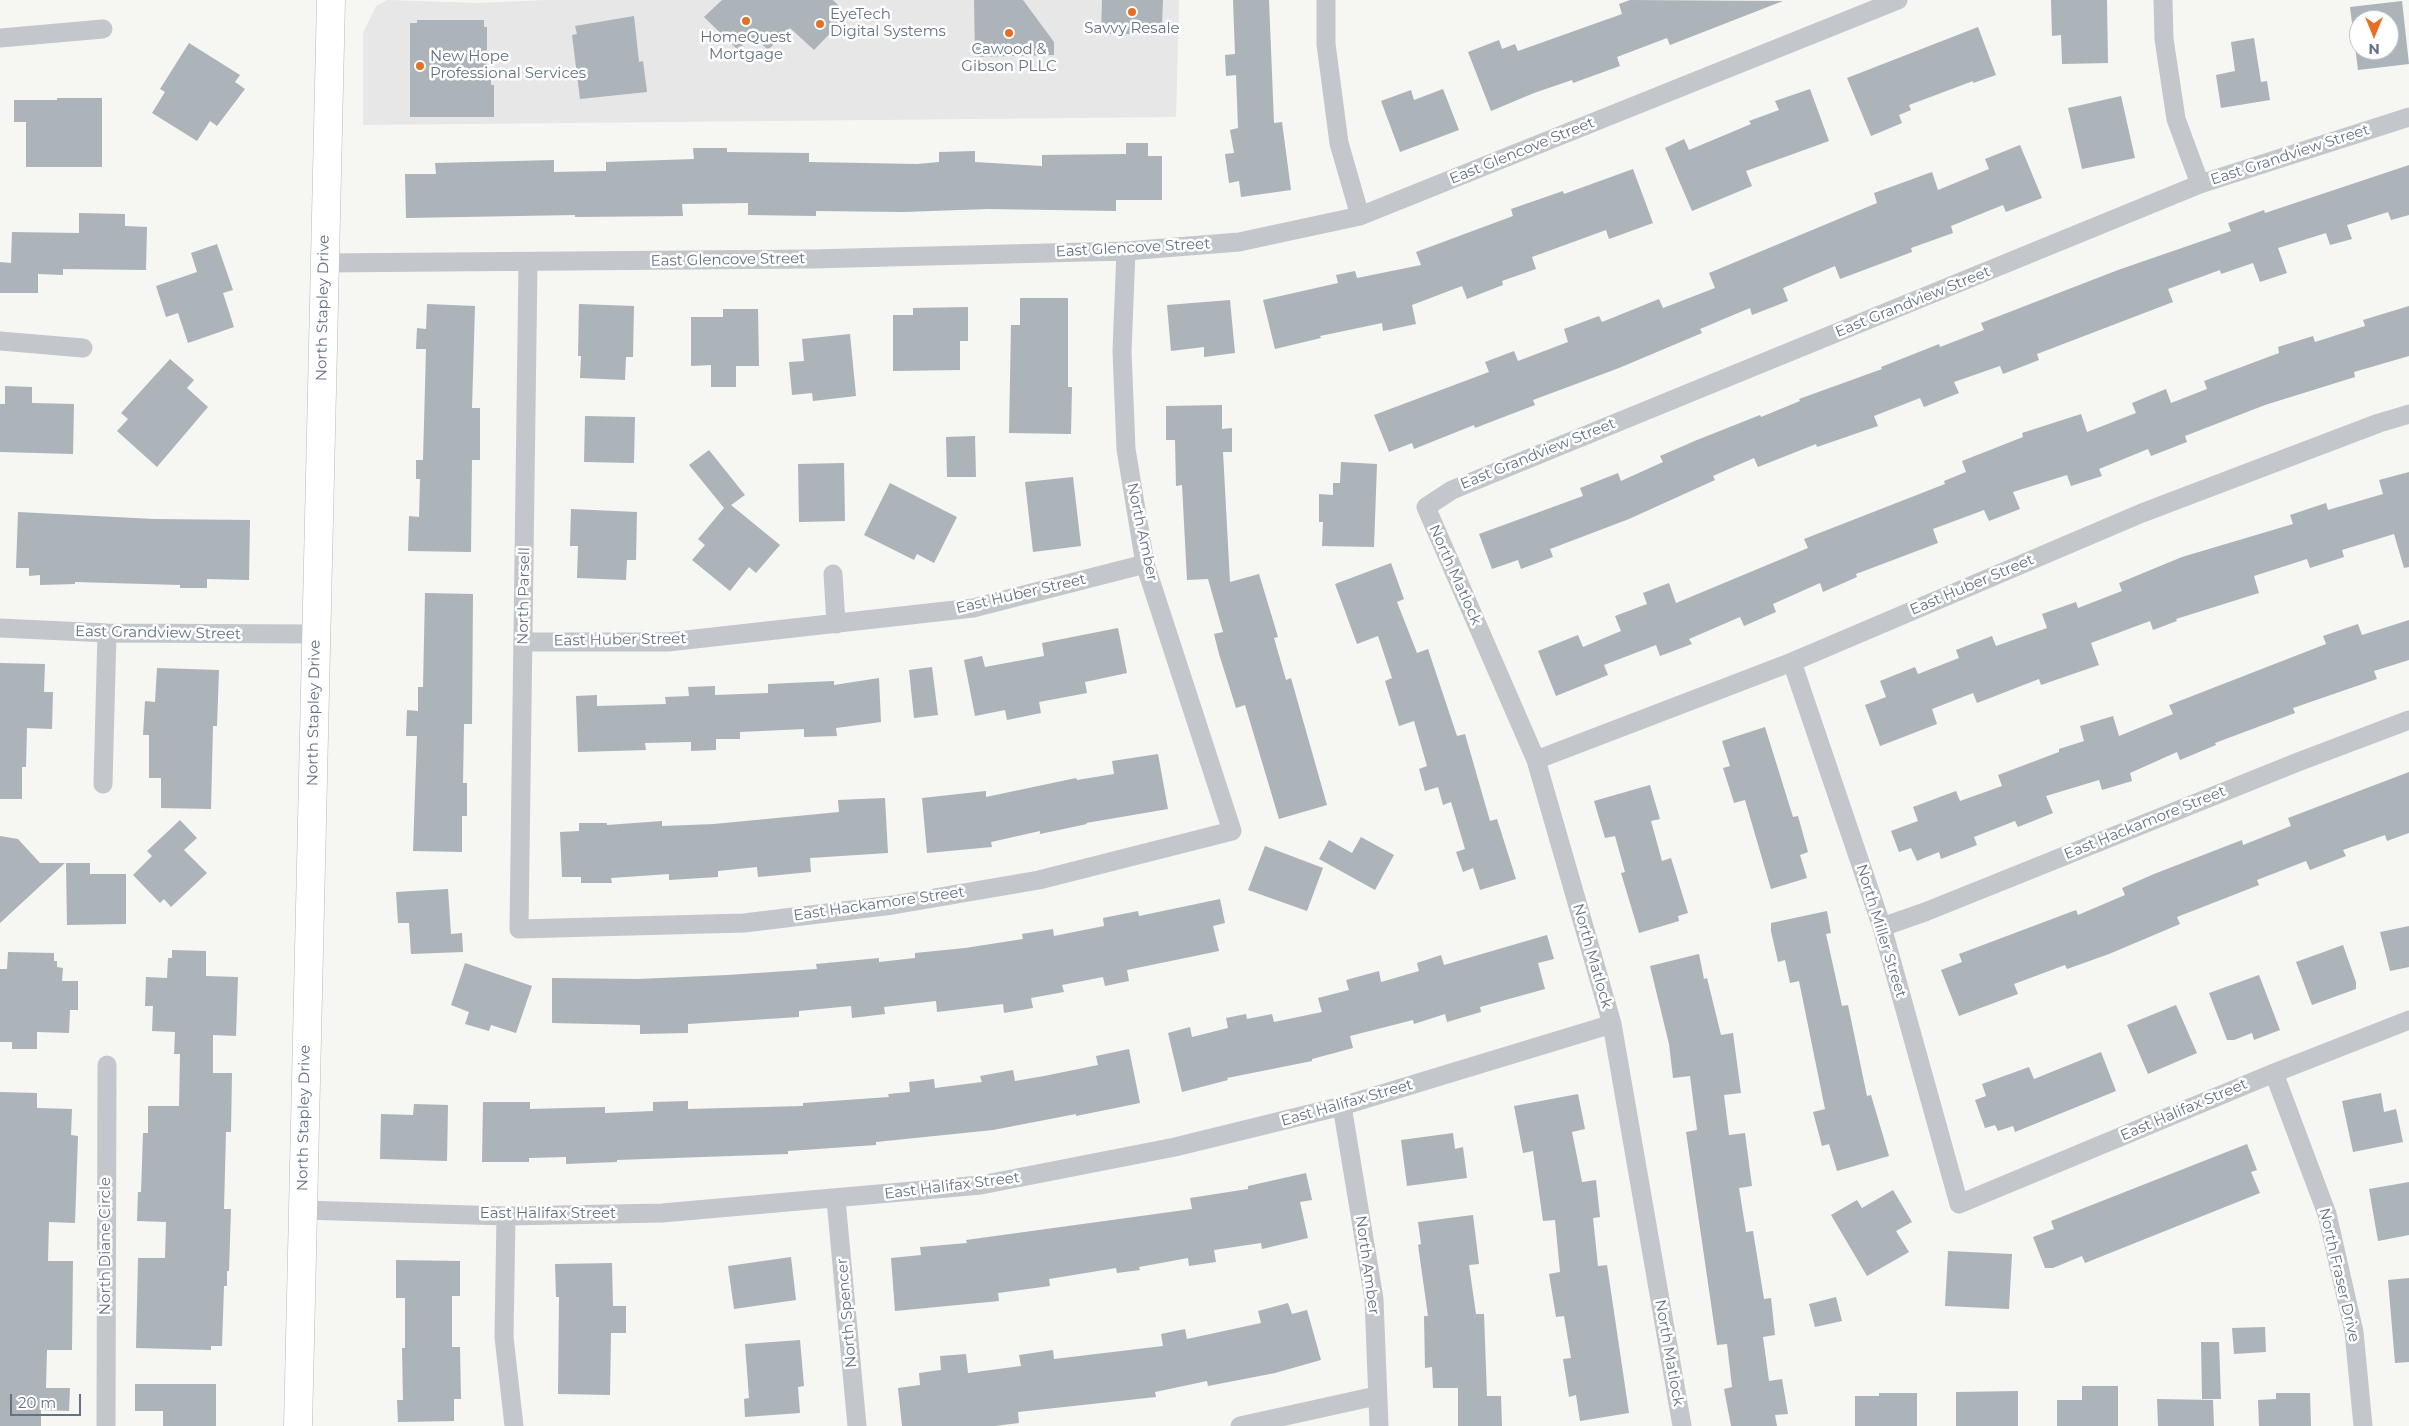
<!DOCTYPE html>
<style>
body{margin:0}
#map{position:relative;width:2409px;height:1426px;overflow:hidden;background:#f6f6f3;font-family:Montserrat,sans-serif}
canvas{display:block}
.north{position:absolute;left:2349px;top:10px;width:50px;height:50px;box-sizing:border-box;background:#fff;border:1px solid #c1c6ce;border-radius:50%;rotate:180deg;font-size:14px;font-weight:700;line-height:20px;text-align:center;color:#647184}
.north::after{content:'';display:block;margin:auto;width:18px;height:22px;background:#e76f22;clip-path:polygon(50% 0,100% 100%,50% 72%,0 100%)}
.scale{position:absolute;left:10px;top:1394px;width:71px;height:22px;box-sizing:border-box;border:2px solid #647184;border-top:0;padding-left:6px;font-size:15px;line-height:18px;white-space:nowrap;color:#647184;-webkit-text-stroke:4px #fff;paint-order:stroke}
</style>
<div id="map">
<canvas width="2409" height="1426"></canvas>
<div class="north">N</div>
<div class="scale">20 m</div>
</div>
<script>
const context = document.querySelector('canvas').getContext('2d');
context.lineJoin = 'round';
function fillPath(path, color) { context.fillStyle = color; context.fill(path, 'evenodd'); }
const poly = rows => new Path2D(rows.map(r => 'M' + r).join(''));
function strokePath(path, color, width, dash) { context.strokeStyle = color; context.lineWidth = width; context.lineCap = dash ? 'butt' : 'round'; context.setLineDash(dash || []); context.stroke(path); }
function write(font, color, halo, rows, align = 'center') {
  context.font = font + ' Montserrat,sans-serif'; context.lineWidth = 5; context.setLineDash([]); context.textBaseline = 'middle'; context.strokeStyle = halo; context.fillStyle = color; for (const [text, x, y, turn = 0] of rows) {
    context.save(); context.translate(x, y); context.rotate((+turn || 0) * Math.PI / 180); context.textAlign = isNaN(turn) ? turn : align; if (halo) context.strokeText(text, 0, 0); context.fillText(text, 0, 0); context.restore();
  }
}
fillPath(poly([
 [387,0,477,3,547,0,1179,0,1176,117,363,125,363,33,376,6]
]), '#e6e7e6');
fillPath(poly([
 [722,0,833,0,848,15,814,50,790,28,768,50,757,39,753,43,749,39,738,50,704,17],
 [974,0,1023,0,1054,42,1054,55,975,57],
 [1102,0,1163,0,1162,25,1135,25,1134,34,1101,34],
 [1233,0,1269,0,1274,123,1282,122,1291,190,1241,197,1239,181,1229,183,1225,154,1234,153,1230,130,1238,128,1236,75,1226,76,1225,55,1235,54],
 [1630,0,1783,1,1670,45,1667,38,1617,57,1620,66,1573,83,1572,80,1534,93,1491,111,1468,52,1499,40,1502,49,1515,44,1518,51,1622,14,1619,4],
 [2051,0,2107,0,2108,63,2062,64,2061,35,2052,36],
 [2402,1,2409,64,2358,70,2350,7],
 [2359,20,2389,20,2389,50,2359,50],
 [634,16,639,62,643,61,647,92,580,99,572,35,577,34,575,26],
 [417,20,484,20,484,27,487,27,487,70,491,70,491,85,494,85,494,117,410,117,410,23,417,23],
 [1978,27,1996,75,1973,83,1973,81,1909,105,1911,110,1899,115,1902,123,1871,136,1847,78],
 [2254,38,2261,82,2267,81,2270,100,2221,108,2216,75,2235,71,2231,42],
 [189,43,240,75,235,82,245,89,217,126,210,121,197,141,152,113,165,92,160,89],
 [1443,89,1459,130,1400,152,1381,101,1411,90,1414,100],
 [1810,89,1829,141,1746,171,1752,186,1692,211,1665,148,1684,139,1689,150,1751,124,1749,121,1779,110,1775,101],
 [2121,96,2135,158,2082,169,2068,108],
 [57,98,102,98,102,167,26,167,26,122,14,122,14,100,57,100],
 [1126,143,1148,143,1148,156,1162,156,1162,200,1116,200,1116,211,988,209,903,212,816,211,816,216,748,215,748,203,682,204,683,216,575,217,575,215,406,218,405,174,436,174,435,163,554,160,554,172,606,171,606,162,694,159,693,148,727,148,727,152,809,153,809,162,917,164,939,162,939,152,975,151,975,162,1042,166,1042,155,1126,154],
 [2020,145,2042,198,2006,212,2003,205,1951,226,1953,233,1911,248,1912,252,1840,279,1835,266,1783,288,1788,301,1752,315,1750,308,1700,329,1702,333,1619,368,1533,400,1535,405,1475,428,1474,425,1414,449,1412,443,1389,452,1374,415,1489,372,1485,362,1514,351,1518,361,1568,342,1564,329,1599,316,1602,322,1659,299,1663,308,1715,288,1709,273,1877,203,1874,193,1932,172,1938,190,1989,169,1985,159],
 [2409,165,2409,215,2391,220,2388,212,2347,225,2352,239,2330,245,2326,233,2278,248,2287,273,2260,282,2253,263,2221,274,2220,270,2168,289,2173,302,2037,354,2039,360,2003,374,2000,366,1954,382,1959,393,1924,407,1920,398,1874,416,1878,426,1817,447,1816,444,1758,467,1754,458,1713,476,1715,480,1629,519,1550,549,1553,557,1521,569,1518,560,1492,569,1479,534,1583,496,1580,488,1618,473,1621,481,1663,462,1660,456,1697,440,1760,415,1761,417,1800,401,1799,399,1882,369,1881,367,1939,344,1940,347,1984,330,1981,323,2118,270,2231,231,2228,223,2264,210,2265,213],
 [1633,169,1653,223,1609,239,1606,230,1532,257,1536,269,1502,281,1503,285,1467,299,1462,286,1412,305,1416,324,1383,331,1382,323,1320,336,1321,338,1275,349,1263,300,1338,283,1336,275,1355,271,1357,278,1421,265,1416,252,1513,216,1511,209,1563,191,1564,194],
 [79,213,125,214,125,226,147,227,146,270,63,269,63,275,38,274,38,293,0,293,0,262,11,263,12,232,79,233],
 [217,244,233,290,223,293,234,327,188,343,178,313,166,317,156,286,197,272,191,253],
 [1020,298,1068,298,1068,387,1072,387,1071,434,1009,433,1011,325,1020,325],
 [1230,300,1235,353,1204,357,1204,347,1171,351,1167,305],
 [427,304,475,306,472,408,480,408,480,460,472,460,471,552,408,551,409,516,419,517,420,479,416,479,416,460,423,460,426,349,416,349,417,328,426,329],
 [579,304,634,306,633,357,626,357,625,380,580,378,581,356,578,356],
 [2409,306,2409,356,2354,372,2355,377,2265,405,2185,436,2187,442,2151,456,2148,449,2099,469,2102,476,2071,486,2067,475,2013,492,2020,509,1989,521,1984,510,1933,529,1938,543,1856,574,1857,577,1823,592,1820,583,1773,604,1776,612,1744,626,1740,617,1689,639,1692,644,1660,656,1656,645,1604,665,1608,675,1556,696,1538,651,1578,635,1583,647,1621,631,1615,616,1647,604,1643,593,1669,583,1676,603,1808,548,1804,539,1945,484,1944,481,1966,472,1962,461,2023,437,2022,433,2081,414,2087,432,2136,413,2132,403,2166,389,2171,403,2207,389,2204,381,2279,353,2278,347,2313,336,2315,342,2365,326,2363,320],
 [968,307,968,341,960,341,960,370,893,371,893,315,913,315,913,308],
 [723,309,758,309,759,366,736,366,736,387,711,387,711,365,691,366,691,317,723,317],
 [850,334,856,396,813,401,812,393,792,395,789,362,804,361,802,339],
 [170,359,194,380,187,388,208,407,157,467,117,431,128,419,121,413],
 [5,386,32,387,32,403,74,404,73,454,0,452,0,404,5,404],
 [1222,405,1222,429,1232,428,1232,452,1223,452,1230,582,1259,574,1278,637,1274,638,1286,680,1291,678,1327,805,1279,819,1245,705,1236,708,1219,654,1214,634,1223,632,1208,579,1187,580,1182,485,1176,486,1175,440,1166,440,1166,406],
 [585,416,635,417,634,463,584,462],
 [975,436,976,477,947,477,946,437],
 [709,450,745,495,731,505,780,545,756,573,749,567,730,591,692,560,705,545,698,539,724,508,689,465],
 [1341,462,1377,464,1374,547,1322,546,1323,522,1319,522,1319,494,1333,495,1333,483,1340,483],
 [844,463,845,521,799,522,798,464],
 [2409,472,2409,567,2404,568,2394,534,2342,550,2344,557,2310,568,2307,559,2254,576,2259,593,2176,619,2177,621,2153,630,2150,621,2091,643,2099,665,2041,685,2039,679,1977,703,1973,693,1932,709,1937,724,1880,746,1865,705,1886,697,1880,681,1915,667,1918,674,1959,658,1956,650,1992,636,1996,646,2047,628,2042,614,2076,602,2078,608,2122,591,2119,583,2182,557,2293,524,2290,515,2326,503,2328,510,2383,494,2379,480],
 [1073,477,1081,546,1033,552,1025,482],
 [890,483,957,517,934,563,917,554,914,560,864,535],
 [571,509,637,512,636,560,627,560,626,580,577,578,578,546,570,546],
 [18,512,154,519,250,520,249,580,207,579,207,588,180,588,180,585,75,582,75,584,40,585,40,575,29,576,29,568,16,568],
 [1391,563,1404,599,1397,602,1417,653,1428,649,1457,736,1465,734,1490,821,1497,819,1516,879,1480,890,1473,868,1463,872,1456,852,1465,849,1451,802,1443,805,1438,787,1425,791,1419,769,1427,766,1414,721,1399,726,1385,681,1392,678,1378,636,1357,644,1335,584],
 [425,593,473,594,472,724,464,724,463,783,467,783,467,816,462,816,462,852,413,851,417,736,406,736,407,710,418,711,418,687,423,687],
 [2409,620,2409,660,2374,671,2377,679,2293,708,2295,713,2215,743,2216,745,2180,760,2177,752,2130,773,2132,781,2102,790,2099,780,2046,796,2053,813,2018,827,2015,821,1974,837,1977,845,1941,859,1939,852,1917,861,1911,848,1899,852,1891,831,1918,821,1913,807,1956,791,1960,801,2002,786,1998,775,2059,752,2059,749,2084,741,2080,726,2113,716,2119,736,2173,714,2169,705,2326,644,2323,636,2358,624,2362,635],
 [1118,628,1127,673,1085,682,1087,693,1039,702,1041,713,1007,720,1005,710,975,716,964,660,982,656,985,667,1044,656,1042,643],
 [0,663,45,664,44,692,53,692,52,729,27,728,26,767,22,767,22,799,0,799],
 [932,667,938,715,914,718,909,670],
 [157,668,219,670,217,726,213,726,211,809,161,808,161,778,149,778,149,735,143,735,145,701,155,702],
 [879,678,881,722,836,728,837,736,804,737,804,729,740,732,740,739,716,739,716,750,691,751,691,742,645,743,646,750,578,752,576,696,597,695,597,706,666,704,665,697,689,696,688,687,715,686,715,695,768,693,768,684,834,681,834,685],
 [1765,727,1793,817,1798,816,1808,852,1800,855,1807,878,1771,889,1745,800,1734,803,1723,768,1730,766,1722,741],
 [1158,754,1168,809,1086,823,1087,824,1040,834,1040,831,991,842,992,847,927,853,922,798,986,791,986,797,1076,778,1077,780,1114,774,1112,761],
 [2409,772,2409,833,2387,841,2385,835,2343,850,2346,856,2310,870,2306,861,2257,880,2259,885,2177,917,2180,924,2109,954,2067,969,2065,965,2014,984,2018,994,1959,1016,1941,970,1962,962,1959,954,2076,910,2078,915,2125,895,2122,888,2154,874,2242,840,2243,845,2291,826,2288,818],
 [1650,785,1660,819,1651,821,1662,861,1671,858,1688,913,1678,916,1679,921,1639,933,1621,873,1625,872,1615,836,1605,838,1594,801],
 [885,798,888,853,810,858,811,872,758,877,757,867,718,871,718,877,669,880,669,874,611,878,612,883,581,883,581,877,562,877,560,832,579,831,579,823,607,823,607,825,662,821,662,826,714,824,839,812,838,800],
 [180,820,197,838,184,850,207,873,171,907,164,899,160,903,133,875,152,856,147,851],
 [0,836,18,839,40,863,65,863,0,923],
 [1361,837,1394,855,1375,890,1319,859,1329,840,1352,853],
 [1265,846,1323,868,1307,911,1248,890],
 [66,863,90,863,90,874,126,874,126,924,67,925],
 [448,889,451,934,462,933,463,952,411,954,409,923,398,923,396,892],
 [1220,899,1225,923,1213,926,1219,951,1127,970,1129,981,1105,986,1103,977,1062,985,1064,992,1031,998,1033,1008,1004,1013,1003,1004,937,1012,936,1001,884,1007,885,1014,852,1018,851,1006,799,1011,799,1017,688,1024,688,1033,640,1034,640,1025,552,1023,552,978,638,979,727,975,817,969,816,964,879,958,879,962,915,958,915,953,965,948,1023,939,1022,934,1053,929,1054,936,1104,926,1103,918,1138,911,1139,916],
 [1827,911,1831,933,1826,934,1842,1006,1848,1005,1867,1096,1871,1095,1889,1156,1837,1171,1829,1144,1822,1146,1813,1112,1825,1109,1799,981,1790,983,1785,960,1778,962,1771,931,1771,923],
 [2409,926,2409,967,2390,971,2380,932],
 [1547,935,1554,959,1538,963,1545,989,1480,1007,1481,1012,1447,1022,1445,1014,1414,1024,1413,1020,1350,1036,1353,1048,1312,1059,1312,1061,1227,1078,1228,1080,1182,1092,1168,1033,1190,1027,1192,1037,1228,1028,1226,1018,1246,1014,1247,1019,1272,1014,1274,1022,1322,1012,1318,998,1349,990,1346,980,1379,971,1381,982,1419,971,1417,963,1441,955,1444,965],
 [2343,945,2356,982,2356,989,2312,1005,2296,962],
 [172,950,206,951,206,976,238,977,236,1036,213,1035,213,1073,232,1073,231,1132,226,1132,224,1209,231,1209,229,1271,227,1271,227,1286,224,1286,222,1346,211,1346,211,1350,136,1348,138,1258,165,1258,166,1222,137,1221,138,1192,141,1192,143,1133,148,1133,148,1106,179,1106,180,1054,174,1054,175,1032,152,1031,153,1006,145,1006,146,977,167,978,168,958,172,958],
 [8,952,54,953,54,961,57,961,57,967,63,968,62,981,78,981,78,1010,70,1010,69,1033,37,1032,37,1049,12,1049,12,1042,0,1042,0,969,7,969],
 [1699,954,1704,979,1707,978,1721,1035,1733,1033,1741,1093,1724,1095,1729,1135,1745,1133,1752,1186,1739,1188,1746,1232,1753,1231,1764,1299,1771,1298,1775,1335,1763,1337,1769,1381,1782,1379,1788,1414,1775,1415,1777,1426,1731,1426,1724,1389,1732,1387,1727,1344,1717,1345,1686,1132,1697,1130,1690,1076,1673,1078,1669,1044,1650,966],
 [465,963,532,986,516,1033,491,1025,489,1031,465,1024,469,1012,451,1005],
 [2259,975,2280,1030,2254,1040,2252,1033,2234,1040,2227,1040,2209,993],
 [2176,1005,2197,1053,2148,1074,2127,1025],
 [1129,1049,1140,1103,1076,1116,1076,1114,993,1130,876,1142,876,1145,788,1151,788,1154,617,1160,617,1162,566,1164,566,1157,529,1158,529,1162,482,1162,483,1102,530,1102,530,1109,605,1107,605,1113,653,1111,653,1102,688,1101,688,1109,803,1106,803,1103,889,1097,888,1094,910,1092,909,1082,934,1079,935,1088,982,1082,980,1076,1013,1070,1015,1081,1044,1076,1098,1065,1096,1056],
 [2101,1052,2116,1091,2015,1132,2013,1126,1998,1131,1995,1125,1985,1128,1975,1100,1986,1096,1982,1084,2029,1067,2034,1079],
 [0,1092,37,1093,37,1108,72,1109,71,1135,78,1136,75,1223,49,1222,48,1261,73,1261,72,1350,47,1350,46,1388,70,1388,69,1411,41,1410,41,1426,0,1426],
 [2381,1093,2384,1112,2396,1109,2403,1142,2353,1152,2342,1101],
 [1578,1094,1585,1129,1572,1132,1582,1182,1596,1180,1600,1217,1593,1218,1598,1266,1607,1265,1629,1413,1580,1421,1576,1395,1569,1397,1563,1359,1571,1358,1564,1316,1556,1317,1549,1274,1560,1272,1555,1220,1543,1221,1533,1151,1523,1153,1514,1106],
 [414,1104,448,1105,447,1161,380,1159,381,1114,413,1115],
 [1453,1133,1455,1149,1463,1147,1467,1178,1407,1186,1401,1140],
 [2247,1144,2257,1170,2251,1172,2260,1193,2085,1263,2082,1256,2053,1268,2045,1268,2033,1237,2054,1229,2051,1221],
 [1306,1173,1312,1200,1300,1202,1308,1238,1262,1249,1261,1243,1214,1250,1216,1262,1189,1266,1188,1258,1139,1267,1140,1270,1117,1273,1116,1268,1049,1279,1050,1286,998,1293,999,1301,895,1311,891,1258,921,1255,920,1247,967,1243,966,1240,1192,1209,1190,1198,1248,1189,1248,1186],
 [2409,1182,2409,1235,2378,1241,2369,1189],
 [1893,1190,1912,1222,1896,1231,1909,1252,1867,1276,1831,1215,1857,1200,1862,1208],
 [1473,1215,1479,1264,1469,1265,1476,1314,1484,1314,1487,1396,1501,1396,1502,1426,1458,1426,1458,1388,1433,1388,1432,1367,1425,1368,1424,1316,1428,1316,1418,1245,1421,1244,1418,1222],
 [1948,1251,2012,1254,2009,1309,1945,1306],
 [791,1257,796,1300,734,1309,728,1266],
 [396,1260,460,1261,460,1296,452,1296,452,1347,460,1347,461,1399,454,1399,454,1421,398,1422,397,1400,403,1400,402,1348,405,1348,405,1298,396,1298],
 [612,1263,613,1306,626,1306,626,1333,611,1333,610,1395,558,1394,559,1297,556,1297,555,1264],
 [2409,1278,2409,1362,2395,1363,2388,1280],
 [1836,1297,1842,1321,1815,1327,1809,1304],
 [1288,1303,1292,1314,1307,1310,1321,1360,1275,1373,1208,1386,1207,1381,1155,1392,1156,1397,1018,1412,1019,1423,995,1426,902,1426,898,1388,920,1385,919,1373,941,1370,940,1356,966,1354,968,1373,1021,1366,1019,1355,1053,1350,1054,1359,1163,1346,1161,1334,1185,1329,1187,1339,1261,1323,1258,1311],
 [2265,1327,2266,1352,2234,1354,2232,1328],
 [800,1340,804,1386,798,1387,800,1413,745,1417,744,1399,749,1398,745,1344],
 [2201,1342,2219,1342,2221,1399,2202,1399],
 [135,1384,216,1384,216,1426,163,1426,163,1411,135,1411],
 [2082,1386,2118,1386,2118,1426,2057,1426,2057,1400,2082,1400],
 [2018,1391,2018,1426,1956,1426,1956,1392],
 [1879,1393,1917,1393,1917,1426,1855,1426,1855,1396,1879,1396],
 [2276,1393,2310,1393,2311,1426,2259,1426,2258,1400,2276,1399],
 [2157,1399,2213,1400,2214,1426,2158,1426]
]), '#acb3b9');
const secondary = poly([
 [298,1426,331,0]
]);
strokePath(secondary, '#b5b9bf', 29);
strokePath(poly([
 [1326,0,1326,44,1339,143,1360,216],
 [2163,0,2164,39,2176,119,2200,184],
 [0,38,103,29],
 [323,263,811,259,1126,251,1239,242,1360,216,1898,0],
 [528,263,519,929,744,923,893,905,1039,880,1232,831,1145,564,1126,449,1122,351,1126,251],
 [0,341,83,348],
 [833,574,836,624],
 [0,628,107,633,316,634],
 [524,642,668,642,973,608,1145,564],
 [1792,662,1882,927,1959,1204,2274,1073,2409,1020],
 [1536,760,1792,662,2142,513,2379,423,2409,414],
 [103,784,107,633],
 [1882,927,1925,912,2298,762,2409,720],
 [2274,1073,2327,1214,2354,1332,2363,1426],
 [1342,1106,1374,1299,1379,1426],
 [836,1200,857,1426],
 [302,1210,506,1216,662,1213,981,1185,1175,1147,1342,1106,1612,1024],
 [506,1216,504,1337,514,1426],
 [106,1426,107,1065],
 [1240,1426,1376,1396],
 [1682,1426,1612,1024,1536,760,1426,507,1452,490,2200,184,2409,117]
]), '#c3c6ca', 19);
strokePath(secondary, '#fff', 28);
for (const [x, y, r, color] of [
 [1132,12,5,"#e76f22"],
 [746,21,5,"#e76f22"],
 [820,24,5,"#e76f22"],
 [1009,33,5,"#e76f22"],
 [420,66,5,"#e76f22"]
]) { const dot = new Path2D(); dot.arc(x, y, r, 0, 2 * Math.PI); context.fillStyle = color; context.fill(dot); strokePath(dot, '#fff', 2); }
write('15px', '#647184', '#fff', [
 ["EyeTech",830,15,"left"],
 ["Digital Systems",830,32,"left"],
 ["Savvy Resale",1132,29],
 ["HomeQuest",746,38],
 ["Mortgage",746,55],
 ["Cawood &",1009,50],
 ["Gibson PLLC",1009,67],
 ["New Hope",430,57,"left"],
 ["Professional Services",430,74,"left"]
]);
write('15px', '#647184', '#fff', [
 ["East Glencove Street",1522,151,-22],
 ["East Grandview Street",2290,155,-18],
 ["East Glencove Street",1133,248,-3],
 ["East Glencove Street",728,260,-1],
 ["East Grandview Street",1913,302,-22],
 ["North Stapley Drive",323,308,-89],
 ["East Grandview Street",1538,454,-22],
 ["North Amber",1142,532,78],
 ["North Matlock",1455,575,66],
 ["East Huber Street",1972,585,-23],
 ["East Huber Street",1021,594,-13],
 ["North Parsell",524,596,-89],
 ["East Grandview Street",158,633,1],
 ["East Huber Street",620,640,-1],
 ["North Stapley Drive",314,713,-89],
 ["East Hackamore Street",2145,823,-22],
 ["East Hackamore Street",879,904,-8],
 ["North Miller Street",1881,931,73],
 ["North Matlock",1592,956,74],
 ["East Halifax Street",1347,1103,-16],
 ["East Halifax Street",2184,1110,-23],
 ["North Stapley Drive",304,1118,-89],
 ["East Halifax Street",952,1186,-7],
 ["East Halifax Street",548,1214],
 ["North Diane Circle",106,1246,-90],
 ["North Amber",1367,1265,82],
 ["North Fraser Drive",2339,1275,77],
 ["North Spencer",847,1313,-95],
 ["North Matlock",1669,1353,80]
]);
</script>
